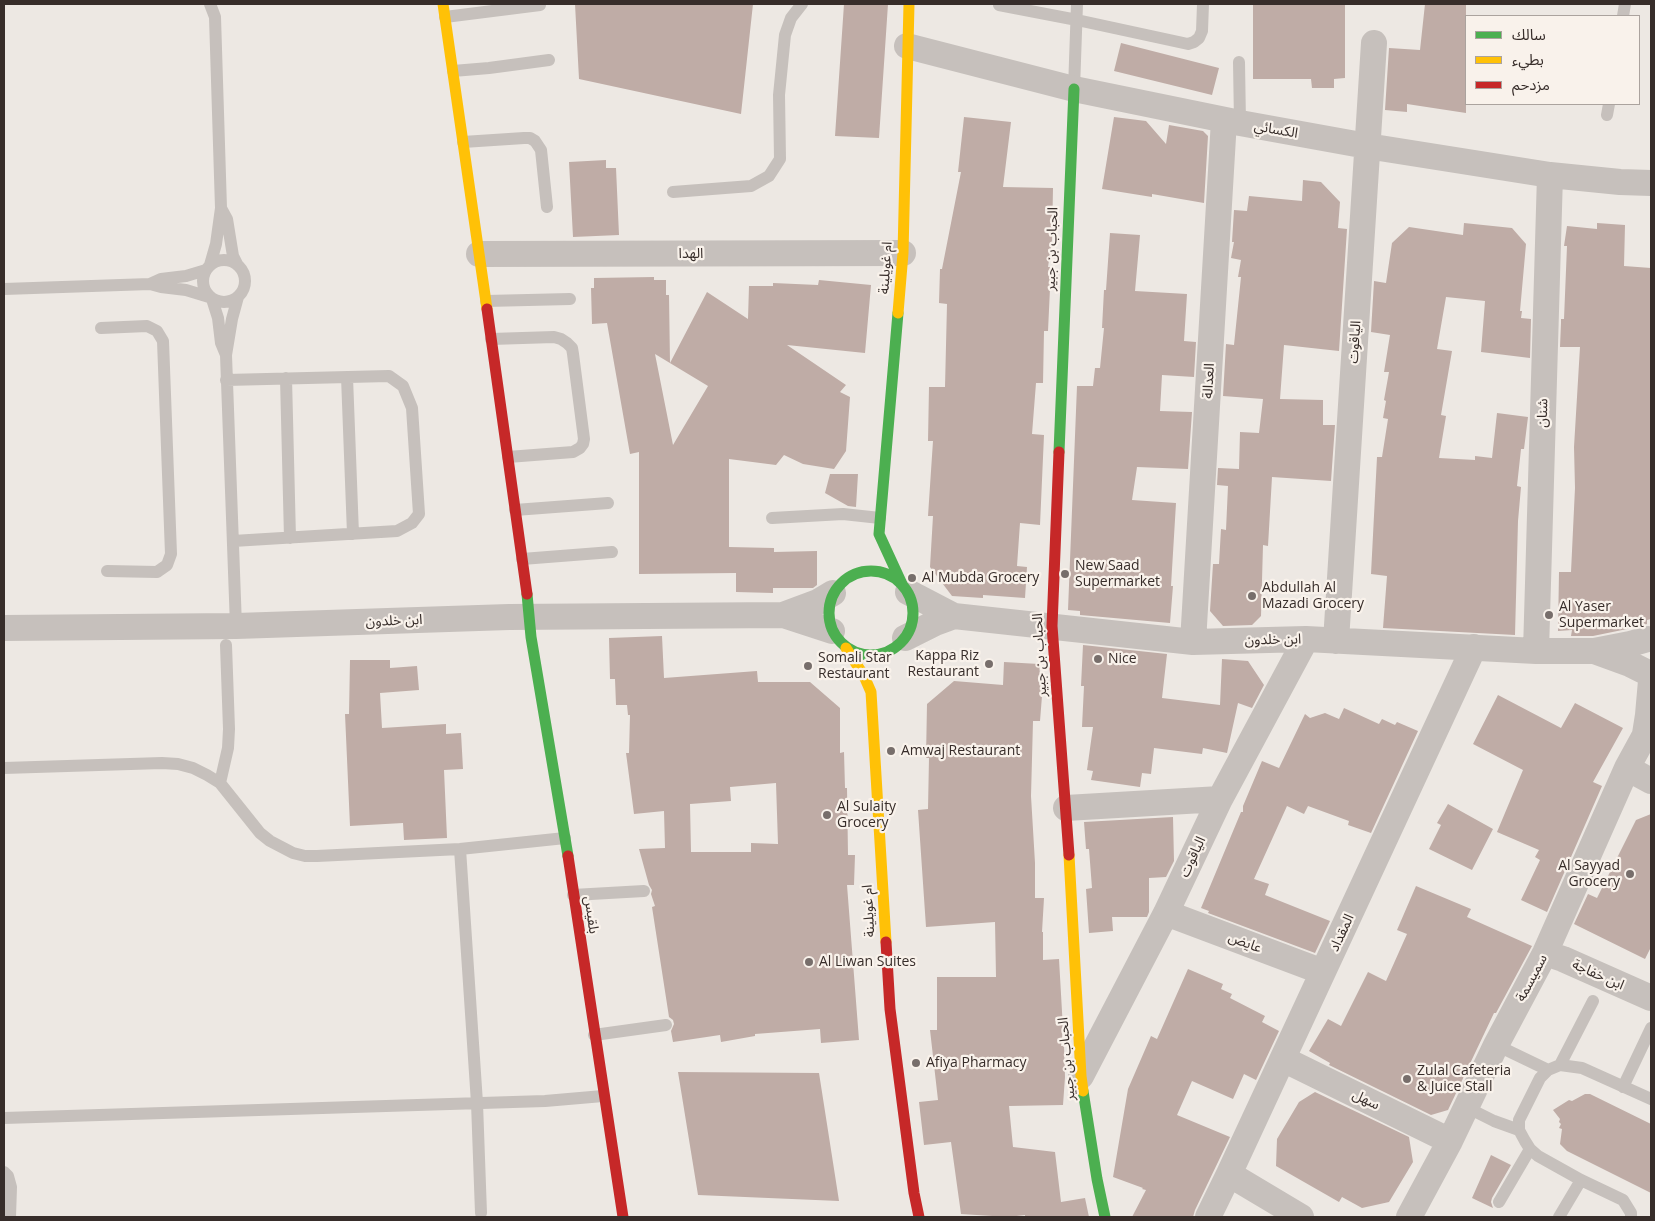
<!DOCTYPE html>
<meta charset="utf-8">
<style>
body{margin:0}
#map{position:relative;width:1655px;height:1221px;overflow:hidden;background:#ede8e3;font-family:"Open Sans","Noto Sans Arabic",sans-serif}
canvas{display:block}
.frame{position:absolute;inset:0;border:5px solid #372d2a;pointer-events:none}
.legend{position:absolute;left:1465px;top:15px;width:175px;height:90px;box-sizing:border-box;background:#f9f2eb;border:1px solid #aba39e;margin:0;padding:6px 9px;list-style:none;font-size:15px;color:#372d2a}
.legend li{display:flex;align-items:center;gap:10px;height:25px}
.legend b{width:25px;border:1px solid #aba39e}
</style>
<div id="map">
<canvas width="1655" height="1221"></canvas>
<div class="frame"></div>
<ul class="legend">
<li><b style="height:6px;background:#4caf50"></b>سالك</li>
<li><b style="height:6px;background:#ffc107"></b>بطيء</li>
<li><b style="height:6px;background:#c62828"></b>مزدحم</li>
</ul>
</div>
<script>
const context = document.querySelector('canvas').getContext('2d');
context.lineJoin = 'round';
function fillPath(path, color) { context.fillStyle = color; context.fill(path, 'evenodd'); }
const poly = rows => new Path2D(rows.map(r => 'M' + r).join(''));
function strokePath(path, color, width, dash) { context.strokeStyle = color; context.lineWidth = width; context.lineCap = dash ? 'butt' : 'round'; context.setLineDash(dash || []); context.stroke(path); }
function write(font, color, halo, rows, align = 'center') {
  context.font = font + ' "Open Sans","Noto Sans Arabic",sans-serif'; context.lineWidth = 4.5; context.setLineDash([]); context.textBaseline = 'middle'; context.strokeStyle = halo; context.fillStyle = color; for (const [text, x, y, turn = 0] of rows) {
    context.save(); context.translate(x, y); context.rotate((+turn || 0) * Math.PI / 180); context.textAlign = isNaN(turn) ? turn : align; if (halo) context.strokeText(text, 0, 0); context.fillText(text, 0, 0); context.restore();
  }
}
fillPath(poly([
 [575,4,753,4,741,114,579,79],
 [844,4,888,4,879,138,835,136],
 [1253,4,1345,4,1345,78,1334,79,1334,88,1312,88,1311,79,1253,79],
 [1425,4,1466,4,1466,113,1407,104,1407,112,1385,110,1389,48,1420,50],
 [1121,43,1219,68,1212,95,1114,71],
 [964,117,1011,122,1003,187,1053,188,1052,240,1048,267,1051,267,1048,331,1044,331,1043,383,1036,383,1032,434,1044,435,1040,525,1020,523,1017,566,1027,567,1025,598,983,595,983,598,952,596,930,567,933,516,928,516,933,441,928,441,929,387,945,387,947,304,939,303,940,269,942,269,961,172,958,172],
 [1114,117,1146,121,1166,144,1169,125,1203,131,1208,136,1204,203,1152,194,1152,197,1102,189],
 [606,160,606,168,616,168,619,235,573,237,569,162],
 [1303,180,1321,182,1340,202,1338,228,1347,229,1339,351,1284,345,1280,399,1323,400,1323,425,1335,425,1331,481,1272,477,1268,546,1263,545,1261,616,1252,625,1223,626,1210,611,1213,564,1219,564,1221,529,1226,530,1228,486,1217,485,1218,468,1239,469,1240,432,1259,433,1263,399,1223,396,1226,344,1234,345,1241,277,1238,277,1241,260,1231,258,1234,242,1232,242,1234,210,1247,211,1249,196,1302,201],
 [1464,223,1512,228,1526,244,1520,311,1522,311,1521,318,1531,319,1530,358,1481,352,1485,301,1446,297,1437,349,1452,351,1441,415,1446,416,1439,458,1475,460,1475,456,1492,458,1497,413,1528,417,1524,449,1521,449,1517,486,1521,487,1518,521,1515,635,1383,628,1387,576,1371,574,1377,457,1382,457,1388,419,1383,418,1386,401,1384,400,1389,372,1384,372,1390,335,1371,332,1374,281,1386,283,1392,243,1409,227,1463,235],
 [1597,223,1625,225,1624,266,1651,268,1651,619,1647,620,1647,624,1627,629,1593,636,1571,636,1572,630,1558,631,1559,572,1571,572,1575,488,1574,447,1580,347,1560,347,1561,323,1561,319,1564,319,1567,246,1564,246,1567,226,1597,229],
 [1110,233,1140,235,1135,291,1187,294,1184,341,1196,342,1194,377,1162,375,1160,411,1192,412,1188,469,1137,467,1132,500,1176,503,1171,586,1173,586,1170,623,1080,615,1080,611,1068,610,1077,386,1093,386,1095,368,1100,368,1104,328,1102,328,1104,290,1106,290],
 [654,277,654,280,666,280,666,295,669,295,670,363,707,292,748,319,749,286,773,286,773,283,818,285,819,280,871,285,865,353,787,345,846,385,840,392,850,397,846,451,834,469,803,464,784,455,776,465,729,459,729,547,774,548,774,552,817,551,817,585,813,588,773,588,773,593,736,592,736,573,639,574,639,452,630,454,607,323,592,324,591,288,594,288,594,278],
 [655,354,708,386,673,445],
 [830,474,858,474,856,507,848,506,825,493],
 [662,636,664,678,757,671,758,682,810,682,840,708,840,753,844,752,845,788,847,788,848,855,855,855,854,885,847,885,859,1040,821,1043,820,1029,755,1034,755,1036,721,1042,720,1035,673,1042,671,1031,674,1024,673,1020,669,1017,652,907,655,906,651,894,652,890,649,885,639,849,665,848,664,811,634,814,626,753,629,753,630,715,628,715,627,705,616,705,615,679,610,679,609,638],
 [776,783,778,844,751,843,751,852,691,852,690,804,731,801,730,787],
 [1083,645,1167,654,1162,698,1220,705,1222,659,1248,661,1264,685,1252,708,1238,703,1227,753,1203,748,1202,754,1154,748,1151,774,1142,773,1140,787,1091,780,1093,771,1087,770,1093,727,1082,727,1084,686,1081,686],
 [350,660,390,660,390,668,417,666,419,690,380,693,382,728,446,724,446,734,461,733,463,769,444,770,447,838,404,840,403,823,350,826,345,714,349,714],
 [1004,662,1039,664,1042,696,1040,721,1033,721,1031,796,1035,863,1035,898,1044,898,1042,932,1043,932,1043,960,1059,959,1063,1029,1061,1046,1064,1046,1065,1077,1063,1105,1009,1106,1013,1147,1055,1152,1061,1202,1085,1198,1089,1217,1025,1217,1025,1215,1008,1217,961,1214,951,1142,924,1145,919,1102,938,1100,930,1030,937,1030,937,977,996,977,995,922,926,927,918,810,928,809,929,758,926,758,927,704,954,681,1003,685],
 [1498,695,1561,728,1575,703,1623,728,1593,782,1602,786,1547,912,1521,900,1540,860,1535,857,1539,850,1497,832,1523,770,1473,744],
 [1344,708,1379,724,1382,719,1395,725,1397,722,1418,731,1371,833,1348,825,1349,821,1308,806,1304,814,1287,806,1254,879,1269,884,1265,895,1330,921,1315,953,1208,913,1209,911,1201,908,1241,812,1243,812,1243,806,1262,761,1279,768,1305,714,1310,718,1325,713,1339,719],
 [1448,804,1493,829,1472,870,1429,849,1441,825,1437,823],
 [1651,814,1651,947,1645,959,1574,924,1588,894,1597,898,1636,820],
 [1173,817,1174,861,1166,877,1149,878,1149,912,1147,917,1112,917,1113,931,1089,933,1086,889,1092,888,1089,849,1086,849,1084,822],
 [1416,886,1471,909,1467,917,1532,946,1496,1013,1494,1013,1448,1110,1431,1115,1329,1065,1330,1063,1309,1051,1328,1019,1341,1026,1368,972,1386,981,1407,934,1397,930],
 [1188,969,1223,984,1221,989,1232,994,1230,998,1265,1016,1262,1022,1279,1031,1256,1080,1244,1074,1233,1099,1192,1081,1177,1115,1230,1137,1195,1210,1193,1217,1132,1217,1146,1190,1142,1189,1143,1188,1113,1177,1128,1089,1151,1036,1157,1039],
 [678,1072,819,1073,839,1201,698,1195],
 [1315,1092,1409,1137,1413,1162,1389,1202,1362,1208,1342,1197,1339,1202,1276,1166,1277,1139,1299,1102],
 [1585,1094,1590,1094,1651,1124,1651,1193,1567,1151,1560,1144,1562,1129,1559,1128,1561,1124,1559,1122,1560,1119,1553,1110,1569,1100,1572,1101],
 [1491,1155,1511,1165,1492,1198,1491,1202,1493,1208,1472,1198]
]), '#bfaca6');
strokePath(poly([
 [999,5,1077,20,1188,44,1194,42,1199,38,1202,31,1203,4],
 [1623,16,1625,4],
 [445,17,540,5],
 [1239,62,1240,123],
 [453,71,489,68,549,60],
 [1074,89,1077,4],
 [1607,115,1609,104],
 [463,142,524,138,530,138,535,141,541,150,547,207],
 [673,192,751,186,769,176,780,159,779,95,785,35,791,18,802,4],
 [221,208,227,219,233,256,237,264],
 '203 281a21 21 0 1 1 42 0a21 21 0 1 1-42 0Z',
 [210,265,216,244,221,208,215,17,210,4],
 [150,284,161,279,186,276,206,270],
 [4,289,150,284,161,287,186,290,209,297],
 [212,299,218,318,221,343,226,355],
 [486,301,570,299],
 [101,328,147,326,157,331,163,341,171,554,167,565,157,572,107,571],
 [491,339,554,337,561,339,567,343,572,348,573,354,584,439,583,444,580,448,573,452,508,457],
 [347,377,353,534],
 [286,378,290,538],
 [226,380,389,376,403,386,412,408,419,514,412,523,397,531,233,541],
 [515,510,608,503],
 [772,518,843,514,880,518],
 [522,559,612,552],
 [236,626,226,355,232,319,238,297],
 [4,768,162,763,178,764,193,768,207,775,220,783,260,833,270,841,293,853,305,856,317,856,460,849,565,838],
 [220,783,228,748,229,729,226,645],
 [460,849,477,1103,481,1213],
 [573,895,644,891],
 [594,1035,666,1025],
 [1496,1045,1548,1070],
 [1560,1065,1593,1001],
 [1623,1087,1651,1028],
 [1466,1107,1494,1121,1519,1130],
 [4,1118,545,1101,603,1096],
 [4,1172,8,1176,11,1187,10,1217],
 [1499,1202,1530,1149],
 [1559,1217,1581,1180],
 [1631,1217,1631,1213,1623,1200,1581,1180,1538,1156,1530,1149,1525,1141,1519,1130,1519,1120,1540,1078,1548,1070,1560,1065,1582,1068,1651,1099]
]), '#c6c0bc', 12);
strokePath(poly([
 [907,46,1074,89,1240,123,1367,146,1550,175,1620,182,1651,183],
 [479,254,903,253],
 [908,592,954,616,1193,642,1306,639,1536,651,1594,651,1630,644,1648,639],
 [783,615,818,602,833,593],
 [4,628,236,626,509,617,783,615,832,631],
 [905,638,935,623,954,616],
 [1336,641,1374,43],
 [1193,642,1224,120],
 [1536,651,1550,175],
 [1597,652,1630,664,1648,673],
 [1645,734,1648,715,1651,681],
 [1627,768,1651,781],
 [1066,808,1220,799],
 [1166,913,1323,972],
 [1545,953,1563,959,1651,998],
 [1283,1059,1450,1141],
 [1081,1076,1166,913,1220,799,1306,639],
 [1229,1174,1301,1217],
 [1208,1217,1229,1174,1474,647],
 [1409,1217,1450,1141,1496,1045,1545,953,1627,768,1651,724]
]), '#c6c0bc', 26);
strokePath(poly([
 [898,313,879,534,902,584],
 [1059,452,1074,89],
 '829 613a42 42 0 1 1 84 0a42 42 0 1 1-84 0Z',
 [527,594,531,637,568,856],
 [1083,1091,1097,1179,1105,1217]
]), '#4caf50', 11);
strokePath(poly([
 [443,4,487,309],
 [898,313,903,253,909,4],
 [846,648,864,676,871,692,886,942],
 [1069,855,1081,1076,1083,1091]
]), '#ffc107', 11);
strokePath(poly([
 [487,309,527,594],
 [1059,452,1052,626,1069,855],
 [568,856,623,1217],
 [886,942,890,1009,914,1193,919,1217]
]), '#c62828', 11);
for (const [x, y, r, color] of [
 [1065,574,5,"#776e6b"],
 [912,578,5,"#776e6b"],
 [1252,596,5,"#776e6b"],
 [1549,615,5,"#776e6b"],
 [1098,659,5,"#776e6b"],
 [989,664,5,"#776e6b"],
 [808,666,5,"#776e6b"],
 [891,751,5,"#776e6b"],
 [827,815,5,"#776e6b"],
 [1630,874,5,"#776e6b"],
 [809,962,5,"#776e6b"],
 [916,1063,5,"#776e6b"],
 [1407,1079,5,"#776e6b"]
]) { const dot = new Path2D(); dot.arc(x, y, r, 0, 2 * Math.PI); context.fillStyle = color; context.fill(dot); strokePath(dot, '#f9f2eb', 2); }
write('14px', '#372d2a', '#f9f2eb', [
 ["الكسائي",1276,130,10],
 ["الحباب بن جبير",1052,249,-88],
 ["الهدا",691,254],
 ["ام غويلينة",886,268,-86],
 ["الياقوت",1355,342,-86],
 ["العدالة",1209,381,-87],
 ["شنان",1543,413,-88],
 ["ابن خلدون",394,621,-2],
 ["ابن خلدون",1273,640,-1],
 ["الحباب بن جبير",1040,655,-93],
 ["الياقوت",1193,857,-65],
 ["ام غويلينة",869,911,-93],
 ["بلقيس",591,915,82],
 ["المقداد",1342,933,-65],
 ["عايض",1245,943,21],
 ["ابن خفاجة",1598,975,24],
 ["سميسمة",1532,978,-62],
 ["الحباب بن جبير",1067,1059,-95],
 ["سهل",1366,1100,26]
]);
write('14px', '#372d2a', '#f9f2eb', [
 ["New Saad",1075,566],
 ["Supermarket",1075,582],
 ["Al Mubda Grocery",922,578],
 ["Abdullah Al",1262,588],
 ["Mazadi Grocery",1262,604],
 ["Al Yaser",1559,607],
 ["Supermarket",1559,623],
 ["Kappa Riz",979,656,"right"],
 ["Restaurant",979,672,"right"],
 ["Somali Star",818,658],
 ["Restaurant",818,674],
 ["Nice",1108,659],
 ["Amwaj Restaurant",901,751],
 ["Al Sulaity",837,807],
 ["Grocery",837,823],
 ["Al Sayyad",1620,866,"right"],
 ["Grocery",1620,882,"right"],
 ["Al Liwan Suites",819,962],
 ["Afiya Pharmacy",926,1063],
 ["Zulal Cafeteria",1417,1071],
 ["& Juice Stall",1417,1087]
], 'left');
</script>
